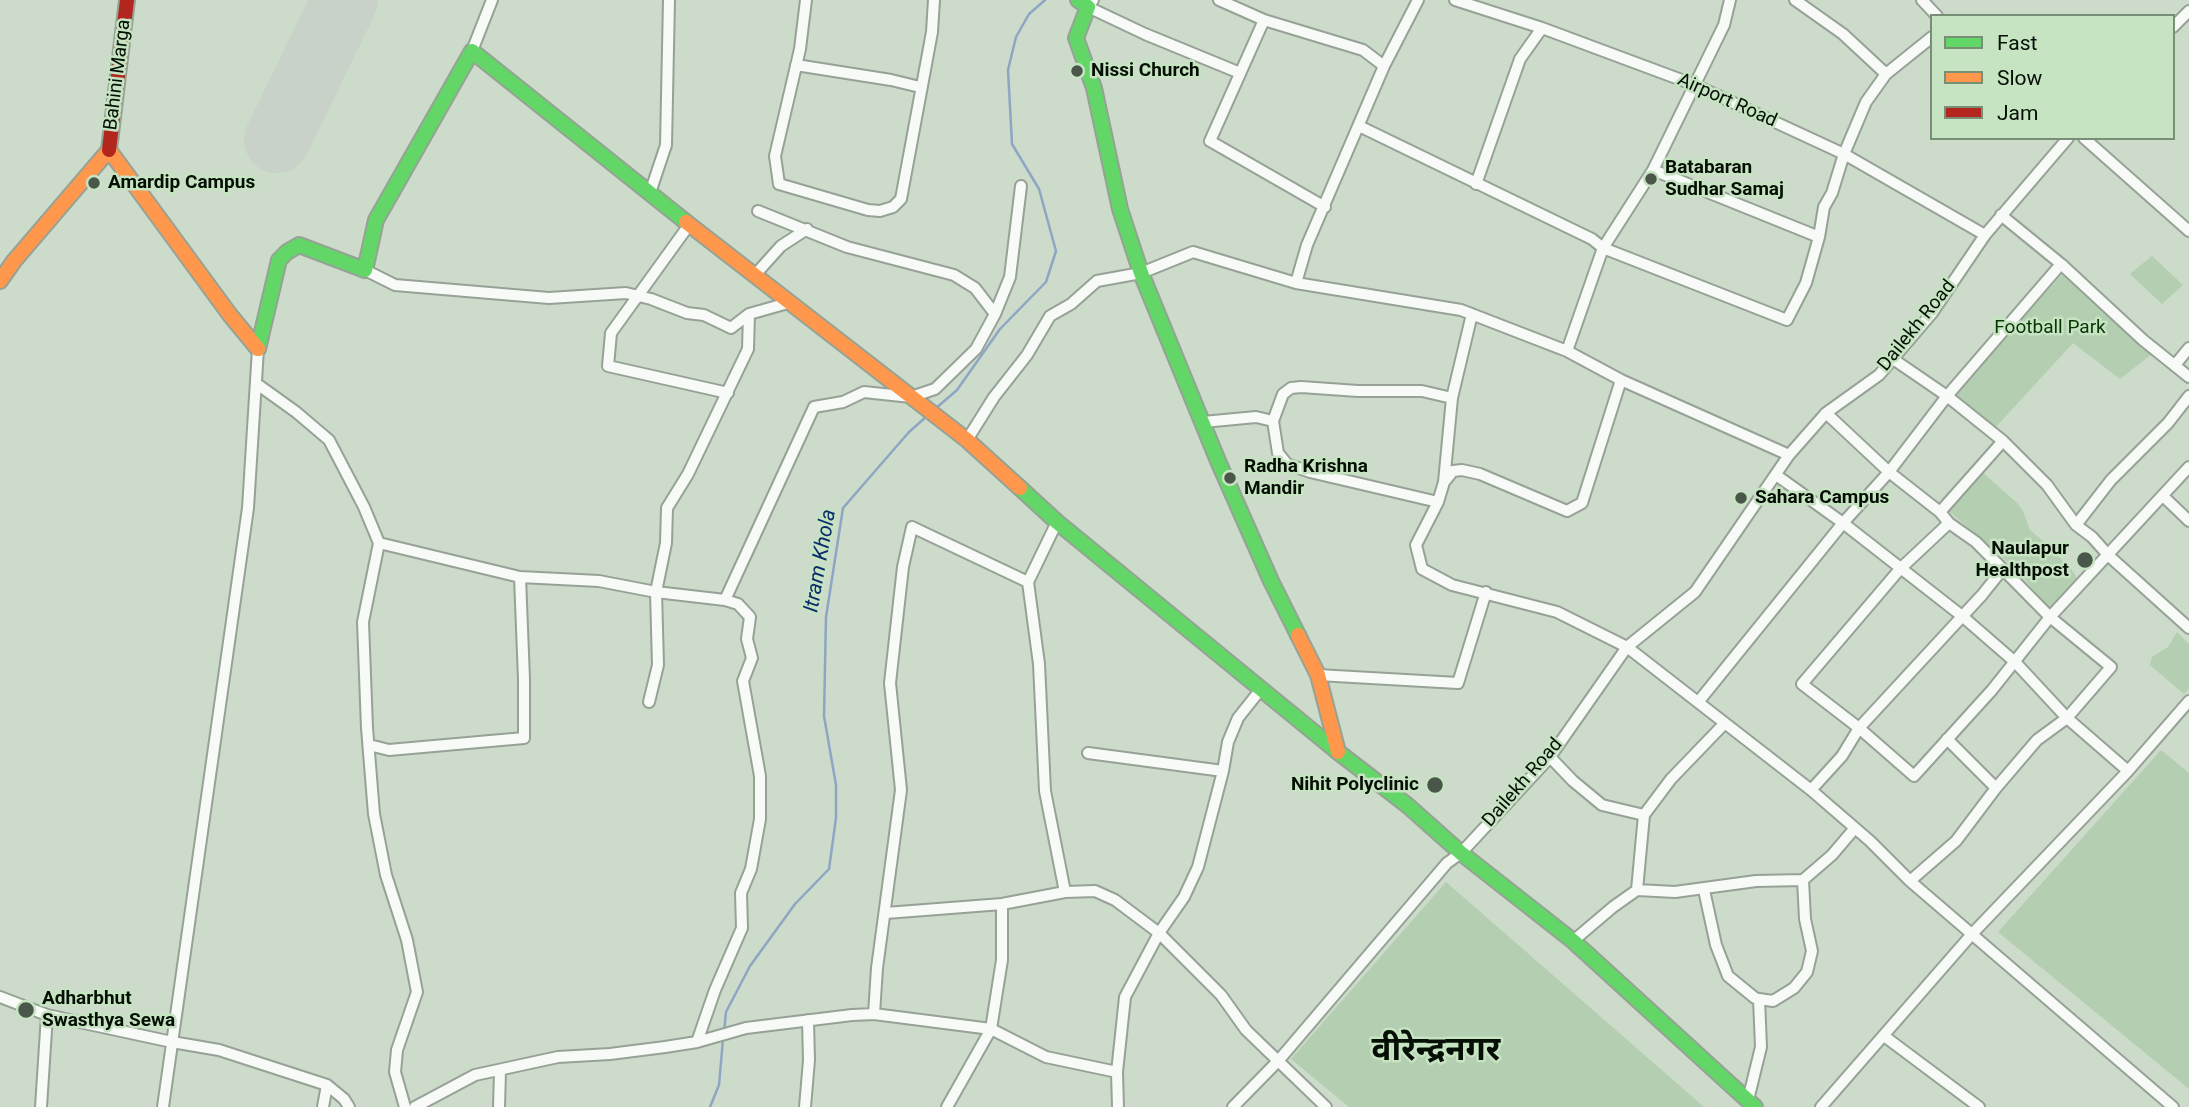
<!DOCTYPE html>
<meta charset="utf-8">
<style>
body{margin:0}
#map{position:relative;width:2189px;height:1107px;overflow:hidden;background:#ccdbca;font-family:Roboto,sans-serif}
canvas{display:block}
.legend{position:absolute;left:1930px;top:14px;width:245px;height:126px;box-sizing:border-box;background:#c6e3c2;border:2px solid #798e76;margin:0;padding:9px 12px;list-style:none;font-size:21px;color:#060f05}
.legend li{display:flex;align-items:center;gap:14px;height:35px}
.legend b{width:35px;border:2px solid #798e76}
</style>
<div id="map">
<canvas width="2189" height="1107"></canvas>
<ul class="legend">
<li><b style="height:9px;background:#63d668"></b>Fast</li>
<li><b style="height:9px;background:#ff974d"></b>Slow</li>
<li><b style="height:9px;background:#b3261e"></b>Jam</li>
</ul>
</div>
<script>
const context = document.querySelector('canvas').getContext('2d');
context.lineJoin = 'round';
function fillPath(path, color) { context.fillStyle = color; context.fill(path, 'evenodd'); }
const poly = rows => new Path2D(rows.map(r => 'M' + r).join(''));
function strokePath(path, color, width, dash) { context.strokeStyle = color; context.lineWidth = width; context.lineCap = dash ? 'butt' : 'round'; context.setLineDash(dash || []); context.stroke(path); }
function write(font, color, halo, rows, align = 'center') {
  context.font = font + ' Roboto,"Noto Sans Devanagari",sans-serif'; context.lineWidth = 5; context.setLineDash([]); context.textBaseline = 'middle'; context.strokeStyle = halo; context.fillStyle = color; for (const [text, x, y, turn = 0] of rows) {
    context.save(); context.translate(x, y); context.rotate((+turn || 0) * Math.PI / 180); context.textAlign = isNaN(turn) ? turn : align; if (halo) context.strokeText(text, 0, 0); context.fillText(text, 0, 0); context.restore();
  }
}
fillPath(poly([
 [2152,256,2183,285,2162,304,2130,274],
 [2062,275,2134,340,2153,353,2120,379,2073,343,1995,428,1953,394],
 [1982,472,2016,502,2022,509,2030,530,2051,548,2075,574,2077,582,2067,596,2049,608,2016,569,1949,511,1952,503],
 [2177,632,2189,644,2189,689,2184,694,2150,665,2152,657,2168,647],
 [2161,750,2189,773,2189,1089,1998,932],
 [1446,882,1704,1107,1349,1107,1291,1059]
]), '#b3ceb0');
strokePath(poly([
 [935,409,957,390,1000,329,1046,282,1056,251,1039,189,1012,144,1008,70,1016,37,1029,14,1045,0],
 [724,1032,726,1012,750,966,795,904,829,869,836,818,836,785,824,716,826,617,843,508,909,432,927,416],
 [710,1107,719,1085,723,1039]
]), '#8ea6c4', 2.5);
strokePath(poly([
 [277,140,345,0]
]), '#c8d2c8', 66);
const street = poly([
 [806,0,800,49,775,156,779,184,868,210,880,211,893,207,901,199,932,32,934,0],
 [1093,0,1088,7,1145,34,1240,73],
 [1219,0,1264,20,1363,50,1384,66],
 [1455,0,1542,28,1695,85,1844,154,1985,235],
 [1795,0,1843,34,1886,74],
 [1922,0,1937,16],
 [1264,20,1210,141,1325,207],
 [2173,27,2189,11],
 [472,51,492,0],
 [796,65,891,80,920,87],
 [1359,126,1592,239,1603,248,1787,320,1806,283,1819,237,1824,207,1832,193,1844,154,1866,102,1886,74,1932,37],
 [2084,138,2189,231],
 [1653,170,1819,237],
 [1476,184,1520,59,1542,28],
 [650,193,666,145,669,0],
 [758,211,847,247,954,275,975,288,995,314],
 [2001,215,2061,264,2143,340,2189,377],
 [689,225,611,333,608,366,728,393],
 [365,270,395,285,549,298,626,293,651,299,687,313,704,315,731,328,749,314],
 [754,276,781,246,807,229],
 [1296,283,1307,245,1384,66,1418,0],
 [1567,351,1603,248,1653,170,1724,25,1730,0],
 [1893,359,1947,396,2003,441,2047,485,2076,525,2092,537,2109,556,2189,628],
 [2175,365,2189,348],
 [1621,380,1582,503,1567,511,1480,474,1462,470,1453,471,1444,482,1438,502,1416,545,1422,569,1452,585,1557,612,1627,647,1811,790,1870,841,1910,881,2173,1107],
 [257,384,296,412,329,440,364,507,379,543,363,622,367,728,374,814,386,875,407,940,417,992,397,1050,395,1072,405,1107],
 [1826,413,1889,472,1940,512,1949,523,1976,542,2050,617,2111,667,2067,718,2037,740,1996,788,1956,841,1910,881],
 [1203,422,1256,417,1273,421],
 [967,440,994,397,1027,355,1050,316,1071,304,1097,281,1141,273,1193,252,1296,283,1461,310,1567,351,1621,380,1789,455],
 [1776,475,1843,523,1962,616,2015,662,2067,718,2128,771],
 [1444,482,1452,398,1472,314],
 [2164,497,2189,521],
 [1438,502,1310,472,1287,464,1278,453,1273,421,1283,394,1291,388,1301,387,1358,391,1422,391,1452,398],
 [1940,512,2003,441],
 [1057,522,1028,582,1039,664,1045,791,1065,892],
 [1949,523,1900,569,1802,684,1859,728,1914,776,1992,690,2050,617,2189,467],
 [2076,525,2111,480,2168,423,2189,396],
 [379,543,520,577,599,581,656,592,725,600,814,407,843,402,864,392,911,397,935,389,976,349,995,314,1010,277,1021,186],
 [1318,675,1458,683,1486,592],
 [1699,701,1843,523,1889,472,1947,396,2061,264],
 [649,702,658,665,656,592,666,543,667,508,688,474,748,349,749,314,788,303],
 [1947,739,1996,788],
 [369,745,389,750,524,738,524,679,520,577],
 [1088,753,1223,771],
 [1550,757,1573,781,1602,805,1644,815],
 [1811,790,1842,756,1859,728,1982,595,2002,570],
 [1637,890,1644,815,1671,779,1724,724],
 [1704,890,1716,945,1728,976,1755,998,1759,999],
 [886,913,1002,904,1065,892,1095,891,1115,900,1159,933,1221,995,1246,1030,1326,1107],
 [1573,941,1613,907,1637,890,1675,892,1756,881,1803,880,1832,855,1855,828],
 [0,997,47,1015,172,1042,219,1050,327,1085,344,1099,349,1107],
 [874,1014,877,968,901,790,890,683,903,567,912,527,1028,582],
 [1884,1036,1979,1107],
 [697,1042,715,990,742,928,741,893,751,869,760,819,760,776,743,681,752,658,747,639,750,617,738,604,725,600],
 [1748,1100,1761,1047,1759,999,1773,1001,1794,988,1807,972,1812,951,1805,919,1803,880],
 [41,1107,47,1015],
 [163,1107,248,508,258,349],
 [323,1107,327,1085],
 [415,1107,475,1075,558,1057,610,1054,665,1047,697,1042,746,1028,852,1015,874,1014,991,1029,1046,1057,1117,1072],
 [499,1107,500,1071],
 [805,1107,809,1060,808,1020],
 [947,1107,991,1029,1002,960,1002,904],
 [1118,1107,1117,1072,1125,997,1159,933,1184,897,1198,867,1223,771,1228,742,1238,718,1261,689],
 [1233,1107,1279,1060,1447,863,1461,853,1550,757,1627,647,1695,592,1789,455,1826,413,1879,375,1932,313,1985,235,2068,138],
 [1821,1107,1972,934,2128,771,2189,701]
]);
const fast = poly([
 [1078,0,1088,7,1076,38,1094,88,1120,209,1141,273,1218,461,1271,581,1298,635],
 [258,349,279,260,287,252,299,245,365,270,376,220,472,51,686,222],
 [1020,488,1057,522,1338,752,1407,805,1461,853,1573,941,1755,1107]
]);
const slow = poly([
 [109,150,230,315,258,349],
 [686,222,967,440,1020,488],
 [0,281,14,261,109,150],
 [1298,635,1318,675,1338,752]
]);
const jam = poly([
 [109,150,127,0]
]);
strokePath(street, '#96a295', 14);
strokePath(fast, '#96a295', 18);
strokePath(slow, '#96a295', 18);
strokePath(jam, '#96a295', 18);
strokePath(street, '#f7faf7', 10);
strokePath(fast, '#63d668', 14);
strokePath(slow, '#ff974d', 14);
strokePath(jam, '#b3261e', 14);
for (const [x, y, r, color] of [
 [1077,71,7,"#4b564a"],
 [1651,179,7,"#4b564a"],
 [94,183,7,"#4b564a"],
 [1230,478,7,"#4b564a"],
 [1741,498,7,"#4b564a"],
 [2085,560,9,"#4b564a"],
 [1435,785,9,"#4b564a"],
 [26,1010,9,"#4b564a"]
]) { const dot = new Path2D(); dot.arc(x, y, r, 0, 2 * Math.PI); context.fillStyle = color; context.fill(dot); strokePath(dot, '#c6e3c2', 2.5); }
write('bold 19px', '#060f05', '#c6e3c2', [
 ["Nissi Church",1091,71],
 ["Batabaran",1665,168],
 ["Sudhar Samaj",1665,190],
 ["Amardip Campus",108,183],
 ["Radha Krishna",1244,467],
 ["Mandir",1244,489],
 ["Sahara Campus",1755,498],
 ["Naulapur",2069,549,"right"],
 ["Healthpost",2069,571,"right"],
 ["Nihit Polyclinic",1419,785,"right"],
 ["Adharbhut",42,999],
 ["Swasthya Sewa",42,1021]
], 'left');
write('19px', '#060f05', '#c6e3c2', [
 ["Bahini Marga",118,75,-83],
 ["Airport Road",1727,101,24],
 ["Dailekh Road",1917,326,-51],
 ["Dailekh Road",1523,783,-49]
]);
write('19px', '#093605', '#c6e3c2', [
 ["Football Park",2050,328]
]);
write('italic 21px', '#0d2d6a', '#c6e3c2', [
 ["Itram Khola",821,561,-80]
]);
write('bold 33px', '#060f05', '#c6e3c2', [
 ["वीरेन्द्रनगर",1436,1052]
]);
</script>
